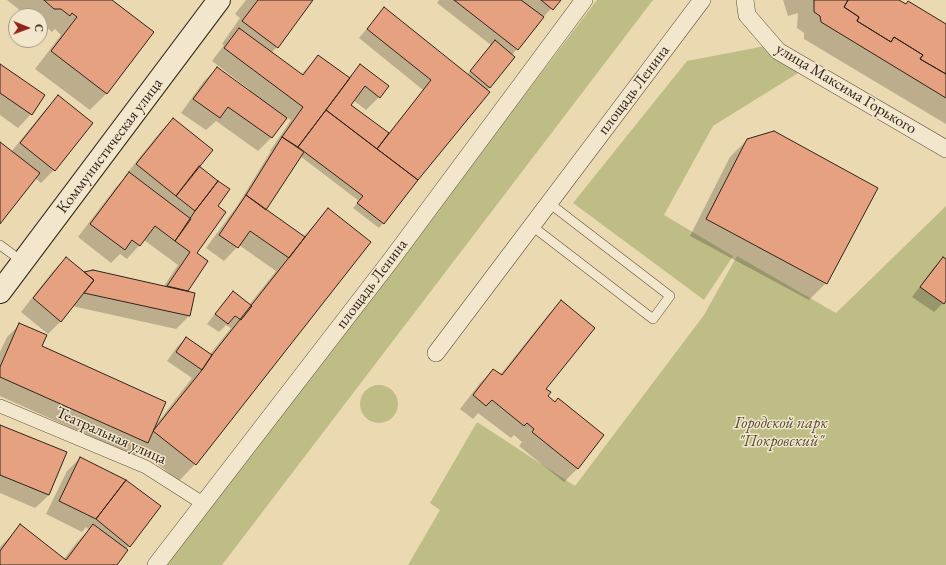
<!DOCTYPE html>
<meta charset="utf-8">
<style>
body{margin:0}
#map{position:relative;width:946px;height:565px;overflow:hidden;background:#ebdab1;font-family:"EB Garamond",serif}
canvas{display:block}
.north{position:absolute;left:8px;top:8px;width:40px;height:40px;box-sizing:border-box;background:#f2e7cc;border:1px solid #a59985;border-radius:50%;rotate:91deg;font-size:11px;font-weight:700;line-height:16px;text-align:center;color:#31231b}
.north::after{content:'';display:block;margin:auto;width:14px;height:18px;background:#8f2418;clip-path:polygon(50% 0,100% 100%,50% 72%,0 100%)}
</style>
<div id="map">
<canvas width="946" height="565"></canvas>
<div class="north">С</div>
</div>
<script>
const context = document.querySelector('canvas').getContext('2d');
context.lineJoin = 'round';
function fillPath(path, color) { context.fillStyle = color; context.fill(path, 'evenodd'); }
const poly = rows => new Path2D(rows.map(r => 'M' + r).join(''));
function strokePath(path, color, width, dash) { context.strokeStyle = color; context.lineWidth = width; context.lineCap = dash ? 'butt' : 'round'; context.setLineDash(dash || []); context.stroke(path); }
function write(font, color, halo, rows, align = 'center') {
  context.font = font + ' "EB Garamond",serif'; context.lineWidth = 3; context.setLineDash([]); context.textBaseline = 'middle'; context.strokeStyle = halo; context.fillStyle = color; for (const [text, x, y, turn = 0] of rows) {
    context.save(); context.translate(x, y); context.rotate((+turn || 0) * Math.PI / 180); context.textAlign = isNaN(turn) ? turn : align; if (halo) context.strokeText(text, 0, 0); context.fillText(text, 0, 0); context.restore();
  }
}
fillPath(poly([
 [597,0,653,0,222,565,166,565],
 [765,46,803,70,713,126,664,215,733,256,704,300,573,203,687,61],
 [946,206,946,565,408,565,440,510,430,503,477,422,575,486,704,315,737,256,836,313],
 '360 404a19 19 0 1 1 38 0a19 19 0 1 1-38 0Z'
]), '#bfbd86');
fillPath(poly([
 [7,0,110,0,152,32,106,94,90,110,35,69,61,35,55,29,52,32,44,25,40,25,40,16,27,16],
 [246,0,312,0,277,47,271,53,301,75,318,56,348,78,360,66,379,97,366,110,353,100,349,105,388,134,423,90,359,38,384,8,467,75,491,45,437,3,439,0,559,0,537,24,512,55,490,87,379,228,353,208,359,201,300,156,265,210,303,237,328,210,195,464,179,481,140,450,134,456,0,396,0,352,7,337,20,324,40,347,155,426,192,378,167,361,177,347,186,338,210,354,231,328,226,325,219,332,207,324,224,302,233,293,249,305,276,271,239,245,224,261,206,248,237,206,271,151,270,151,291,120,286,117,271,138,258,151,216,121,206,130,181,113,204,81,217,68,249,92,250,90,212,61,224,45,222,44,240,18,235,14],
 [230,313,239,318,238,319],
 [783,0,897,0,946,29,946,124,804,39,804,33,797,28,798,13,788,16],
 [0,65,44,95,31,114,18,128,0,115],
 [58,97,54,170,41,183,35,178,0,223,0,143,11,152,45,110],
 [173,119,198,167,196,253,207,261,186,291,194,293,189,316,176,329,72,306,61,321,48,334,21,312,53,271,66,258,84,273,164,286,178,265,144,240,127,259,120,254,111,263,78,237,116,187,125,178,124,177,160,132],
 [747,140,826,283,809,300,690,236,730,157],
 [943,258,946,261,946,300,934,312,912,297,934,267],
 [561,302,545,389,547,396,603,436,577,469,564,482,519,446,522,442,514,435,511,438,478,413,473,419,460,409,480,383,493,370,500,375,548,315],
 [0,426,49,495,35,508,0,493],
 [80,458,129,546,115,565,0,565,0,547,20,526,64,559,77,542,89,530,86,527,82,532,46,514,67,471]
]), '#0003');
const building = poly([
 [44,0,112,0,154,32,107,94,51,51,77,17,72,13,70,16,61,9,54,9,44,0],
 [258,0,313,0,278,48,242,21,258,0],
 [454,0,521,0,544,17,518,50,454,0],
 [541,0,561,0,553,10,541,0],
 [814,0,848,0,844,7,859,17,857,21,891,42,894,37,923,55,920,59,946,74,946,98,821,22,820,16,814,12,814,0],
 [848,0,899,0,906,4,908,1,946,24,946,74,920,59,923,55,894,37,891,42,857,21,859,17,844,7,848,0],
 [384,7,490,92,418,180,377,149,431,80,367,29,384,7],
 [239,28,303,75,318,55,350,78,298,147,282,137,303,107,224,48,239,28],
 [495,40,515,57,490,88,470,71,495,40],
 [0,64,45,95,32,115,0,93,0,64],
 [360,64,389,86,380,98,365,86,351,105,389,133,377,149,326,110,360,64],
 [217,67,287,118,272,138,228,107,220,118,193,99,217,67],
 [58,95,93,123,55,171,20,143,58,95],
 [326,110,418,180,384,224,357,203,363,196,298,147,326,110],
 [173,118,213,150,176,196,136,164,173,118],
 [774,131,878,188,827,284,706,219,747,139,774,131],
 [282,137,304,152,266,210,246,195,282,137],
 [0,142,40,173,0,224,0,142],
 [199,166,218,181,195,211,176,196,199,166],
 [129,172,191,219,175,241,155,226,140,246,132,240,125,250,90,224,129,172],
 [218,181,230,189,218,206,226,212,197,253,208,261,188,291,167,286,190,252,175,241,195,211,218,181],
 [246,195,305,237,289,258,250,231,238,248,219,235,246,195],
 [328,208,371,242,196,465,153,431,202,370,212,355,328,208],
 [66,257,94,280,61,322,33,298,66,257],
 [943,257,946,259,946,301,944,304,920,287,943,257],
 [93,270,195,293,190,316,84,293,94,280,84,272,93,270],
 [233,291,252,306,241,320,235,316,228,324,215,314,233,291],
 [561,300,595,328,546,389,551,392,548,396,555,402,558,398,604,435,578,469,532,432,534,429,527,423,524,426,492,400,486,406,473,395,493,369,502,375,561,300],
 [19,323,47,335,42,346,166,402,148,443,0,377,0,367,19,323],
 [186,337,212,355,202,370,176,352,186,337],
 [0,425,67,452,49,495,0,475,0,425],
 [80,457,126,480,96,519,59,501,80,457],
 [126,480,161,506,130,547,96,519,126,480],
 [20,524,66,560,93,524,128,550,117,565,0,565,0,551,20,524]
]);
fillPath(building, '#e6a181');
strokePath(building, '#31231b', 1);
const service = poly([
 [532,226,653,319,670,296,549,203],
 [0,245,23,262]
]);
const pedestrian = poly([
 [0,406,146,467,204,504]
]);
const minor = poly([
 [745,0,747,15,778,51,946,149],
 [436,353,702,0],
 [156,565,391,260,584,0]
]);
const secondary = poly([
 [0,292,219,0]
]);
strokePath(service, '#605140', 10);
strokePath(pedestrian, '#605140', 14);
strokePath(minor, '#605140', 18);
strokePath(secondary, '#31231b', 24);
strokePath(service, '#f2e7cc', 9);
strokePath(pedestrian, '#f2e7cc', 13);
strokePath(minor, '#f2e7cc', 17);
strokePath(secondary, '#f2e7cc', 22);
write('16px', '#31231b', '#f2e7cc', [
 ["улица Максима Горького",846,89,31],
 ["площадь Ленина",634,90,-53],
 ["Коммунистическая улица",110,146,-53],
 ["площадь Ленина",372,284,-53],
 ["Театральная улица",111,436,24]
]);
write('italic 16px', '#544a36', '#f2e7cc', [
 ["Городской парк",781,424],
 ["\"Покровский\"",781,442]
]);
</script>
